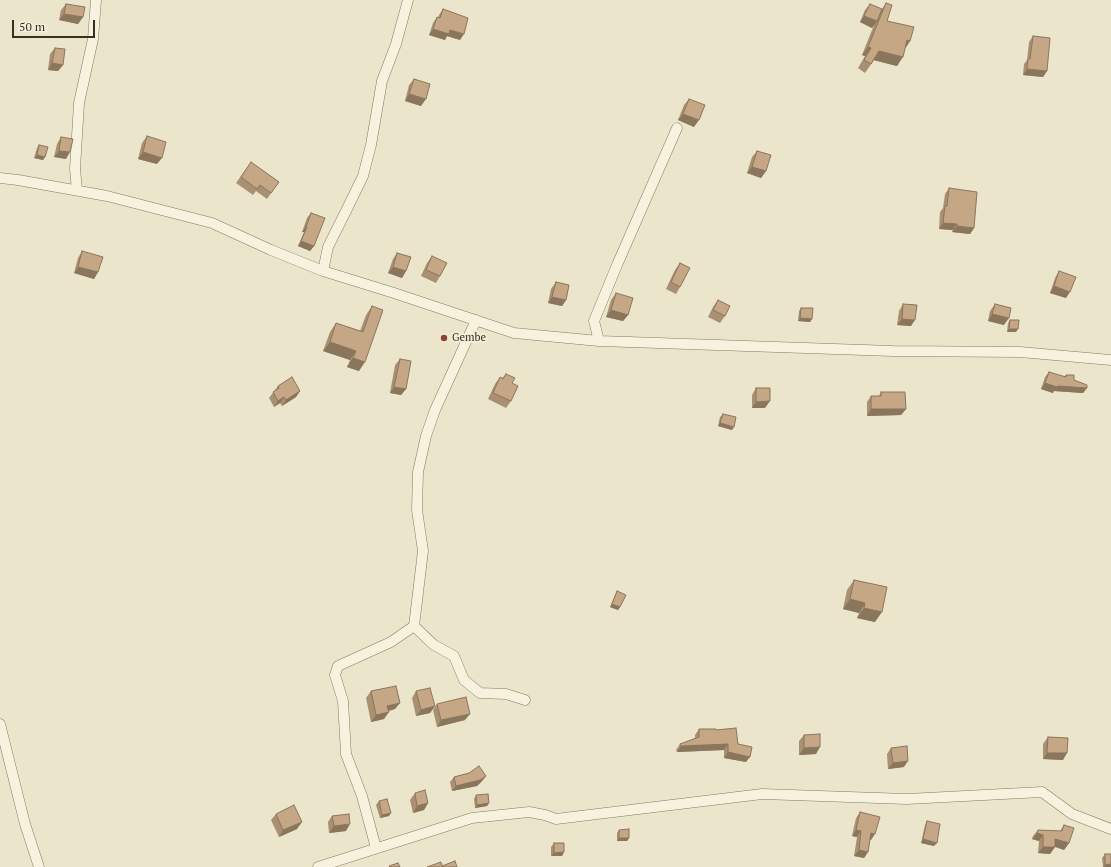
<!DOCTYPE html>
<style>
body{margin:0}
#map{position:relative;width:1111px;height:867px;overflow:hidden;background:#ebe5cb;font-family:"PT Serif",serif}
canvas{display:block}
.scale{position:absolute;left:12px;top:20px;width:83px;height:18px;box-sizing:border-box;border:2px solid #383022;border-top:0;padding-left:5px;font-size:12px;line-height:14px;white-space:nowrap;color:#383022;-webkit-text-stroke:3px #f3efda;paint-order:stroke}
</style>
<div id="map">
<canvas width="1111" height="867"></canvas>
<div class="scale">50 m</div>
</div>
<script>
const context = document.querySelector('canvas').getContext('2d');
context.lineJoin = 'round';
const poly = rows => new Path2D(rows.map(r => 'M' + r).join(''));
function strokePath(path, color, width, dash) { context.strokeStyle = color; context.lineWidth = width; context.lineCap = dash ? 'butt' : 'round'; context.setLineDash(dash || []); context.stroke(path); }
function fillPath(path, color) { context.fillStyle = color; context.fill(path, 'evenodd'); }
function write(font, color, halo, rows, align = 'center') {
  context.font = font + ' "PT Serif",serif'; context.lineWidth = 4; context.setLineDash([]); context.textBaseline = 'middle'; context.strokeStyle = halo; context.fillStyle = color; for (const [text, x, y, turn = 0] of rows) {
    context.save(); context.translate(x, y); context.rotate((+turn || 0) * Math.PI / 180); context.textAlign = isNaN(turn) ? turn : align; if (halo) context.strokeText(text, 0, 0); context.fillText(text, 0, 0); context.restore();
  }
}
const minor = poly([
 [0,178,18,180,107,196,212,223,271,250,323,271,394,293,514,333,599,341,893,351,1020,352,1111,360],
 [77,190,75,169,79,103,93,39,96,0],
 [323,271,328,247,347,209,363,176,371,145,382,81,396,44,408,0],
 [476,320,435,410,426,436,418,472,417,510,423,551,414,626,434,645,454,656,464,680,480,693,506,694,525,700],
 [599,341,594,321,617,265,677,128],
 [0,724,25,824,39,867],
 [376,848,362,796,346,754,343,701,335,675,338,666,391,642,414,626],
 [318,867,472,818,529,812,545,815,556,819,762,794,907,799,1042,792,1072,814,1111,829]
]);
strokePath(minor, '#867961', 11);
strokePath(minor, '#f6f2de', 10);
fillPath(poly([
 [886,3,887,21,910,41,905,48,897,66,874,60,865,73,858,68,865,56,862,55,874,25,872,28,860,22,865,10,870,4,882,9],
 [66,4,83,17,78,24,59,20,61,10],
 [443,9,460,40,447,36,445,40,429,35,433,23,437,17,438,18,439,15],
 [1033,36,1047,71,1043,77,1023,75,1024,64,1027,60,1029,42],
 [55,48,63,65,58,71,48,70,50,54],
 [414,79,421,106,405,101,409,85],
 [689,99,694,127,678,120,684,105],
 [147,136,157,164,138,159,142,143],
 [61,137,66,159,54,157,57,144],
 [39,145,45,157,43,160,34,158,37,148],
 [757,151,766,171,761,178,747,173,752,157],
 [251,162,279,182,267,199,256,191,253,195,236,183],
 [949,188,974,228,970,234,952,232,953,230,939,229,940,212,943,208,945,194],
 [311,213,314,246,310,251,298,246,304,232,302,232,307,218],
 [82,251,98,272,94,279,74,273,78,258],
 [397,253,406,271,402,278,388,273,393,259],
 [432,256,440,276,436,283,421,276,427,263],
 [680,263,680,287,676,294,666,289,675,270],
 [1059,271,1066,298,1050,293,1055,278],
 [556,282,566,300,562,306,548,303,551,289],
 [616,293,628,315,623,321,606,317,611,300],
 [718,300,725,316,720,323,708,317,713,307],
 [903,304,911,326,897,325,899,311],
 [995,304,1004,325,988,321,990,311],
 [372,306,359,371,347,367,350,360,323,351,330,332,336,323,360,331,366,315],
 [801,308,812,319,810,322,798,321,799,311],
 [1010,320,1016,332,1007,332,1008,323],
 [400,359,406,389,401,395,390,393,395,365],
 [1049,372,1064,377,1066,375,1087,388,1083,393,1054,391,1053,393,1041,389,1045,377],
 [506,374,512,383,511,401,506,408,488,399,495,384,500,377,502,378],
 [278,386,300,391,296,397,282,406,280,403,274,407,269,398],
 [756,388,765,408,752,408,752,395],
 [881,392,906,409,901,415,867,416,867,402,871,396,879,396],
 [723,414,732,430,718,426,720,417],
 [854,580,875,622,857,618,859,613,843,609,847,590],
 [617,591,620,607,618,610,610,607,615,595],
 [371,691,395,709,389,711,384,719,371,722,366,698],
 [416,691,435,706,430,713,416,716,412,698],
 [437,704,465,720,437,727,433,710],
 [699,729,716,730,738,744,746,762,724,758,724,750,677,752,676,750,680,744,695,739,695,735],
 [804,735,816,754,799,755,799,741],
 [1048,737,1063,760,1043,759,1043,744],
 [891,748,904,767,888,769,887,754],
 [469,773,486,776,482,781,477,786,452,791,450,782,454,777],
 [415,793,428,803,424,810,413,813,410,800],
 [476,795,489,803,487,806,475,808,474,799],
 [379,801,389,816,380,818,376,805],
 [860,812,871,840,870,840,868,852,864,858,854,856,857,837,852,836,856,818],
 [276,814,297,829,279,837,271,820],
 [332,816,346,831,329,833,328,822],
 [927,821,934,846,921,843,925,825],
 [1064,825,1069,843,1064,850,1055,847,1050,854,1038,853,1039,841,1032,839,1033,836,1038,830,1060,831],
 [619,830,629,838,627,841,617,841,617,833],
 [554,843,564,852,562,856,551,856,551,847],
 [1105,854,1111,867,1103,867,1102,858]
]), '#a99072');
fillPath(poly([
 [64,14,83,17,78,24,59,20],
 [864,16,877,21,872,28,860,22],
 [433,29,450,30,464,34,460,40,447,36,445,40,429,35],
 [907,40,910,41,905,49],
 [868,47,871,48,865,56,862,55],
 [879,51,903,57,897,66,873,60],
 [52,63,63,65,58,71,48,70],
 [1027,69,1047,71,1043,77,1023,75],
 [409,94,426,99,421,106,405,101],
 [683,114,699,120,694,127,678,120],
 [59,151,70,152,66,159,54,157],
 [143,152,162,158,157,164,138,159],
 [37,155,45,157,43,160,34,158],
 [752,167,766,171,761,178,747,173],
 [943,223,957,224,953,230,939,229],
 [957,226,974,228,970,234,952,232],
 [306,227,307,227,304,232,302,232],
 [301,241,314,246,310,251,298,246],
 [78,267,98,272,94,279,74,273],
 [393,267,406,271,402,278,388,273],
 [1054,286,1070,292,1066,298,1050,293],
 [552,297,566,300,562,306,548,303],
 [611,310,628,315,623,321,606,317],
 [992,314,1009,318,1004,325,988,321],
 [800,318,812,319,810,322,798,321],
 [902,319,915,320,911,326,897,325],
 [1009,329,1018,329,1016,332,1007,332],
 [330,342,356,351,350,360,323,351],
 [353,358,365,362,359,371,347,367],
 [1045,383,1087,388,1083,393,1054,391,1053,393,1041,389],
 [394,387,406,389,401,395,390,393],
 [300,391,296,397,282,406,286,400],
 [284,397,280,403,274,407,278,401],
 [770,401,765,408,752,408,756,402],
 [871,409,906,409,901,415,867,416],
 [720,423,734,427,732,430,718,426],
 [850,599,865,603,859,613,843,609],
 [612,604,620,607,618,610,610,607],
 [864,608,882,612,875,622,857,618],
 [400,703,395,709,383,712,387,706],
 [435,706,430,713,416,716,421,710],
 [389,712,384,719,371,722,376,715],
 [470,714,465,720,437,727,441,720],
 [728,744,724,750,677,752,681,746],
 [820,747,816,754,799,755,804,748],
 [728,752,750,757,746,762,724,758],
 [1047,753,1067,753,1063,760,1043,759],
 [908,761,904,767,888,769,893,763],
 [486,776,482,781,477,786,452,791,456,786],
 [428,803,424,810,413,813,417,806],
 [489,803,487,806,475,808,477,805],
 [391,813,389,816,380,818,382,815],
 [302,822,297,829,279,837,283,830],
 [350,824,346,831,329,833,334,826],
 [856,830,861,831,857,837,852,836],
 [871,833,875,834,871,840,866,839],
 [1037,833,1043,835,1039,841,1032,839],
 [619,838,629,838,627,841,617,841],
 [923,839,937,843,934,846,921,843],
 [1055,839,1069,843,1064,850,1051,845],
 [1043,847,1055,847,1050,854,1038,853],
 [859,850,868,852,864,858,854,856],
 [564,852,562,856,551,856,554,853],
 [1111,864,1111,867,1104,867,1105,865]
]), '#8a755d');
const building = poly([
 [886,3,892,5,887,21,914,27,910,41,907,40,903,57,879,51,871,64,864,60,871,48,868,47,886,3],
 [66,4,85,7,83,17,64,14,66,4],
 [870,4,882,9,877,21,864,16,870,4],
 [443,9,468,18,464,34,450,30,449,34,433,29,437,17,440,18,443,9],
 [1033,36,1050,38,1047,71,1027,69,1028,59,1030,59,1033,36],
 [55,48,65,49,63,65,52,63,55,48],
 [414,79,430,84,426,99,409,94,414,79],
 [689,99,705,105,699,120,683,114,689,99],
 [147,136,166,142,162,158,143,152,147,136],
 [61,137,73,139,70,152,59,151,61,137],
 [39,145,48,147,45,157,37,155,39,145],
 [757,151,771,155,766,171,752,167,757,151],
 [251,162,279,182,271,193,260,185,257,189,241,177,251,162],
 [949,188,977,192,974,228,957,226,957,224,943,223,945,206,947,206,949,188],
 [311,213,325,218,314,246,301,241,307,227,306,227,311,213],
 [82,251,103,257,98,272,78,267,82,251],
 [397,253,411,257,406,271,393,267,397,253],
 [432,256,447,263,440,276,426,270,432,256],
 [680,263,690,268,680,287,671,282,680,263],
 [1059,271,1076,277,1070,292,1054,286,1059,271],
 [556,282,569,285,566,300,552,297,556,282],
 [616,293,633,298,628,315,611,310,616,293],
 [718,300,730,306,725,316,713,310,718,300],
 [903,304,917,305,915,320,902,319,903,304],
 [995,304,1011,308,1009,318,992,314,995,304],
 [372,306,383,310,365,362,353,358,356,351,330,342,336,323,363,332,372,306],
 [801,308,813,308,812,319,800,318,801,308],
 [1010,320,1019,320,1018,329,1009,329,1010,320],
 [400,359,411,361,406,389,394,387,400,359],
 [1049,372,1066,377,1066,375,1074,375,1074,380,1087,385,1087,388,1058,386,1057,387,1045,383,1049,372],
 [506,374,515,378,512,383,518,386,511,401,493,393,500,377,503,379,506,374],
 [292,377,300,391,286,400,284,397,278,401,273,392,279,388,278,386,292,377],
 [756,388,770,388,770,401,756,402,756,388],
 [881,392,905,392,906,409,871,409,871,396,881,396,881,392],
 [723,414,736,417,734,427,720,423,723,414],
 [854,580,887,587,882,612,864,608,865,603,850,599,854,580],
 [617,591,626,595,620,607,612,604,617,591],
 [396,686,400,703,387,706,389,712,376,715,371,691,396,686],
 [430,688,435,706,421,710,416,691,430,688],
 [466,697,470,714,441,720,437,704,466,697],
 [736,728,738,744,752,747,750,757,728,752,728,744,681,746,680,744,699,737,699,729,716,729,716,730,736,728],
 [820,734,820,747,804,748,804,735,820,734],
 [1048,737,1068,738,1067,753,1047,753,1048,737],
 [907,746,908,761,893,763,891,748,907,746],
 [479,766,486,776,480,780,456,786,454,777,469,773,479,766],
 [425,790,428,803,417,806,415,793,425,790],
 [488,794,489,803,477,805,476,795,488,794],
 [387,799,391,813,382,815,379,801,387,799],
 [294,805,302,822,283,830,276,814,294,805],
 [860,812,880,817,875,834,871,833,868,852,859,850,861,831,856,830,860,812],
 [349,814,350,824,334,826,332,816,349,814],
 [927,821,940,824,937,843,923,839,927,821],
 [1064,825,1074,828,1069,843,1055,839,1055,847,1043,847,1043,835,1037,833,1038,830,1062,831,1064,825],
 [629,829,629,838,619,838,619,830,629,829],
 [554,843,564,843,564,852,554,853,554,843],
 [1105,854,1111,854,1111,864,1105,865,1105,854],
 [455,861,457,867,427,867,441,862,442,866,455,861],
 [398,863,400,867,390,867,389,866,398,863]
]);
fillPath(building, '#c5a785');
strokePath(building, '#8a755d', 1);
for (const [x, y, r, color] of [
 [444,338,4,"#904036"]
]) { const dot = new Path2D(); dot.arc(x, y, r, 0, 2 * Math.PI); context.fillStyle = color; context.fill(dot); strokePath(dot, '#f3efda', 1.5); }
write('11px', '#383022', '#f3efda', [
 ["Gembe",452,338]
], 'left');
</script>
